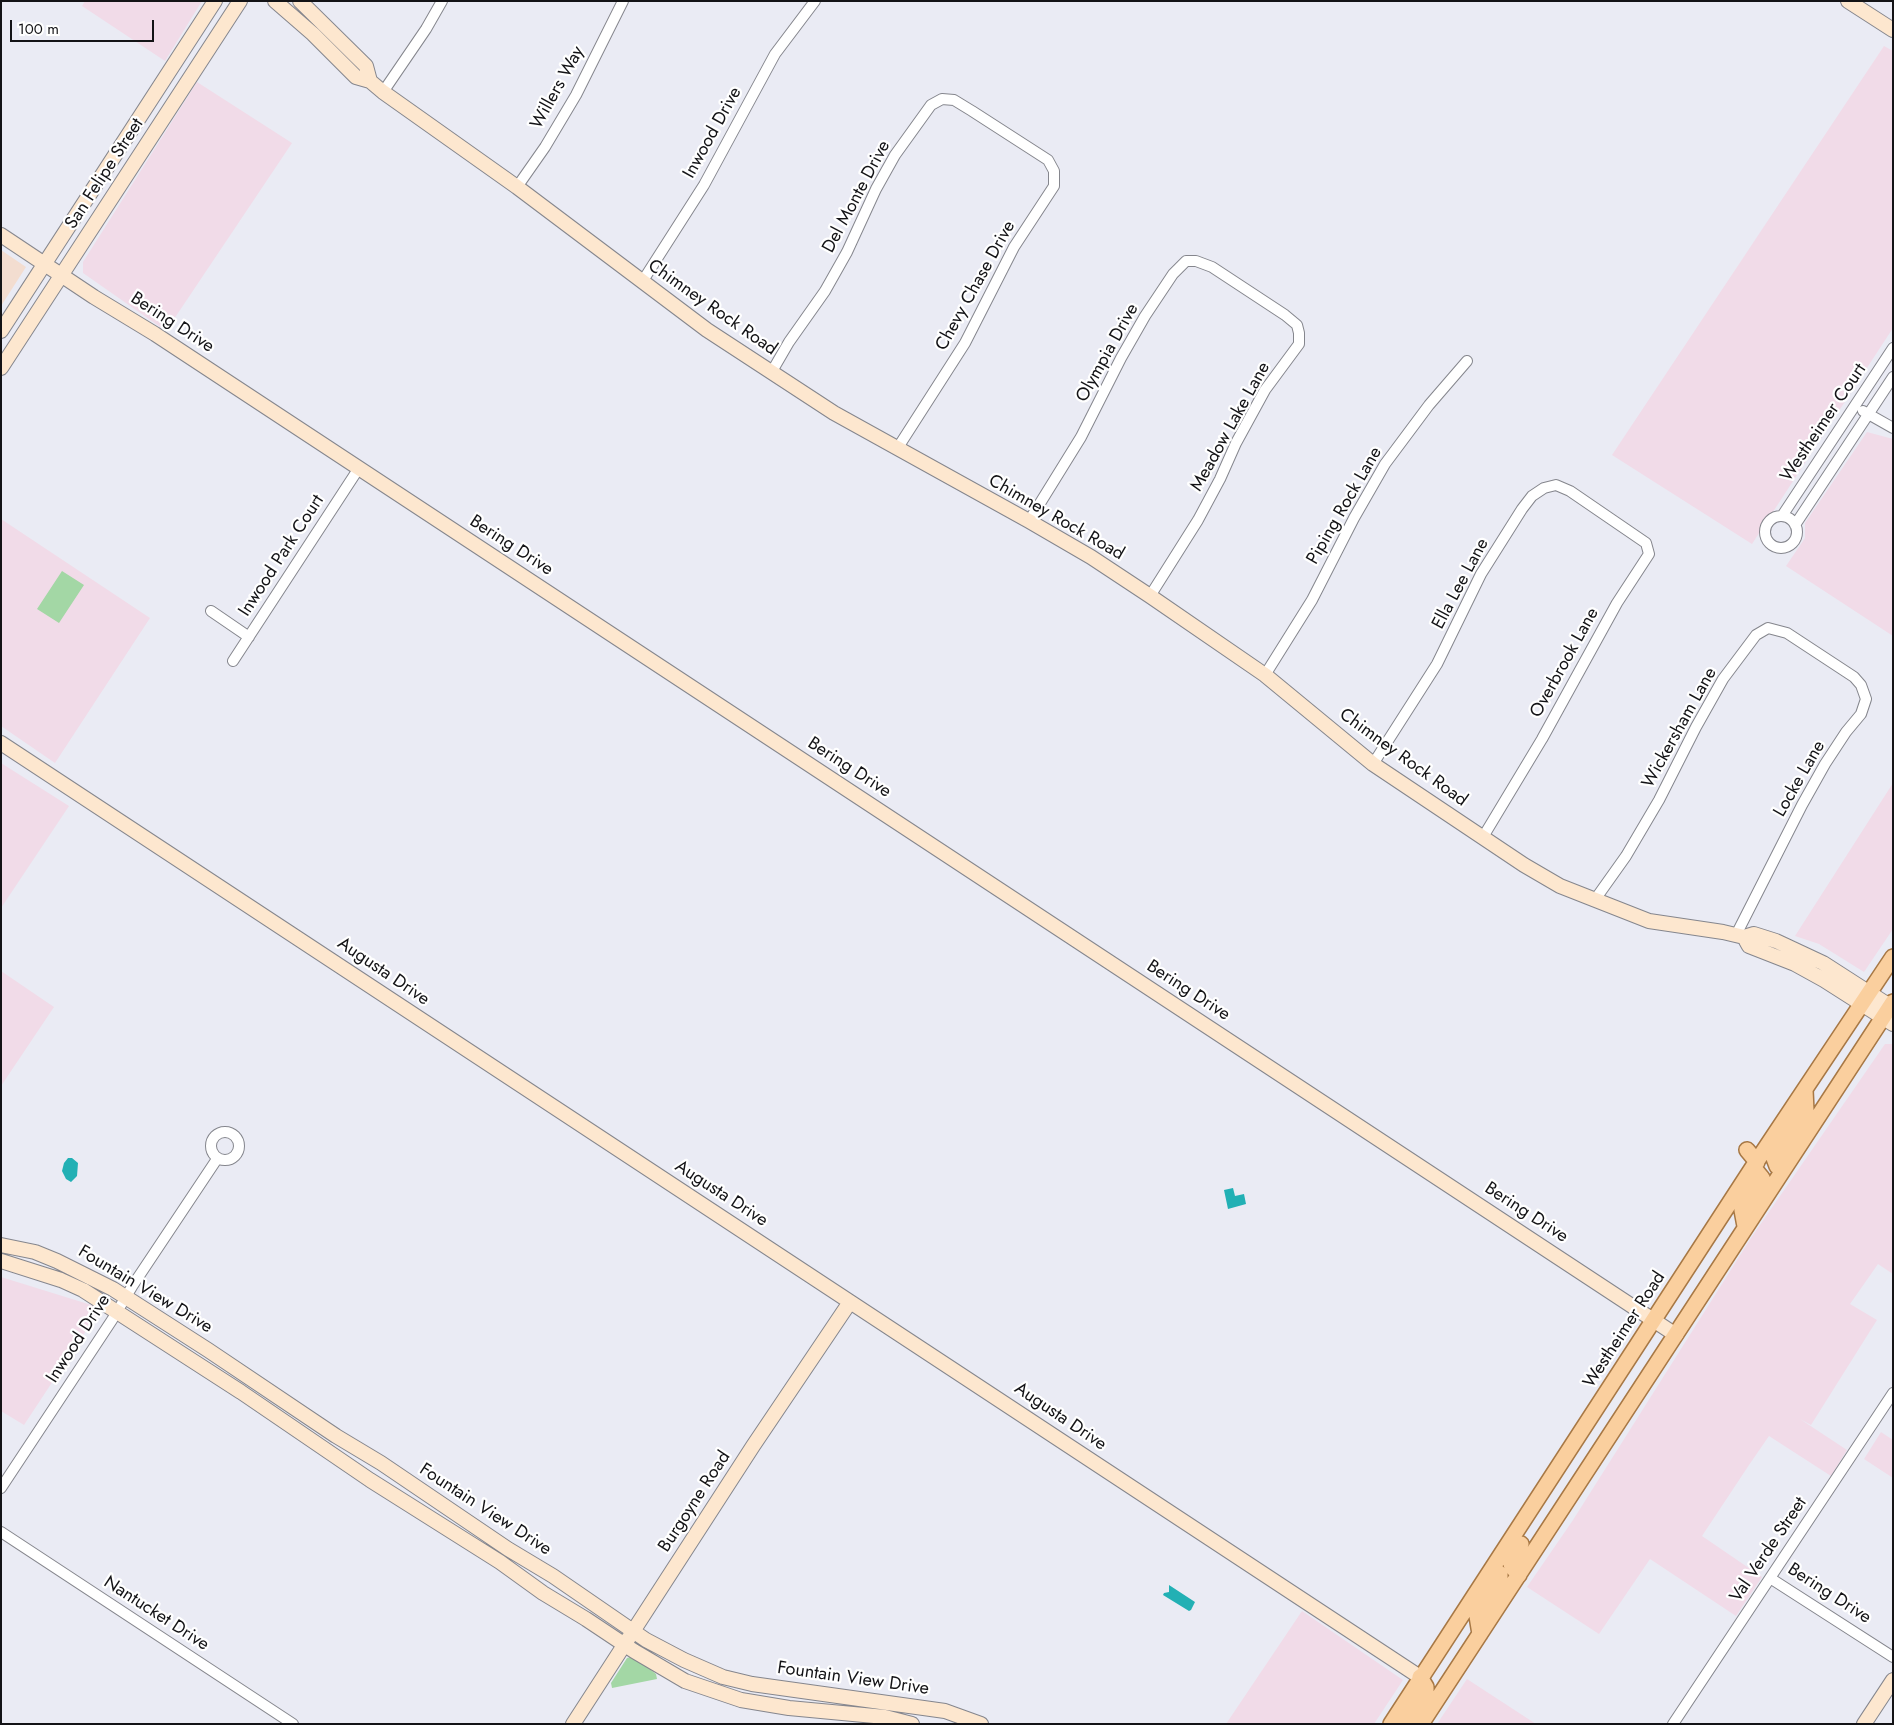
<!DOCTYPE html>
<style>
body{margin:0}
#map{position:relative;width:1894px;height:1725px;overflow:hidden;background:#eaebf4;font-family:Jost,sans-serif}
canvas{display:block}
.frame{position:absolute;inset:0;border:2px solid #131316;pointer-events:none}
.scale{position:absolute;left:10px;top:20px;width:144px;height:22px;box-sizing:border-box;border:2px solid #131316;border-top:0;padding-left:6px;font-size:15px;line-height:18px;white-space:nowrap;color:#131316;-webkit-text-stroke:4px #fff;paint-order:stroke}
</style>
<div id="map">
<canvas width="1894" height="1725"></canvas>
<div class="frame"></div>
<div class="scale">100 m</div>
</div>
<script>
const context = document.querySelector('canvas').getContext('2d');
context.lineJoin = 'round';
function fillPath(path, color) { context.fillStyle = color; context.fill(path, 'evenodd'); }
const poly = rows => new Path2D(rows.map(r => 'M' + r).join(''));
function strokePath(path, color, width, dash) { context.strokeStyle = color; context.lineWidth = width; context.lineCap = dash ? 'butt' : 'round'; context.setLineDash(dash || []); context.stroke(path); }
function write(font, color, halo, rows, align = 'center') {
  context.font = font + ' Jost,sans-serif'; context.lineWidth = 4.5; context.setLineDash([]); context.textBaseline = 'middle'; context.strokeStyle = halo; context.fillStyle = color; for (const [text, x, y, turn = 0] of rows) {
    context.save(); context.translate(x, y); context.rotate((+turn || 0) * Math.PI / 180); context.textAlign = isNaN(turn) ? turn : align; if (halo) context.strokeText(text, 0, 0); context.fillText(text, 0, 0); context.restore();
  }
}
fillPath(poly([
 [85,1,202,1,165,61,82,6],
 [1884,46,1893,51,1893,328,1752,544,1612,455],
 [197,82,292,143,166,331,83,273,83,262],
 [1867,432,1893,439,1893,636,1786,566,1805,538,1805,523],
 [1,519,150,618,55,763,1,726],
 [1,763,69,806,1,908],
 [1893,783,1893,929,1864,972,1819,944,1795,936],
 [1,971,54,1007,1,1086],
 [1885,1044,1893,1044,1893,1274,1878,1264,1850,1304,1877,1320,1811,1425,1800,1419,1847,1450,1831,1476,1769,1436,1749,1465,1702,1536,1762,1577,1736,1616,1650,1559,1599,1634,1527,1587,1573,1520,1751,1238],
 [1,1277,101,1308,24,1425,1,1411],
 [1881,1432,1893,1440,1893,1478,1864,1459],
 [1302,1611,1403,1680,1374,1724,1226,1724],
 [1467,1679,1536,1724,1437,1724]
]), '#f1dbe8');
fillPath(poly([
 [1,250,26,267,1,306]
]), '#f3ddd0');
fillPath(poly([
 [62,571,84,585,59,623,37,609],
 [634,1656,656,1674,657,1679,612,1688,611,1683,627,1658]
]), '#a3d7a5');
fillPath(poly([
 [68,1158,72,1158,78,1163,77,1176,71,1182,66,1179,62,1171,64,1163],
 [1233,1188,1235,1196,1244,1194,1246,1204,1228,1209,1224,1190],
 [1169,1585,1195,1602,1191,1610,1189,1611,1163,1595,1164,1593,1169,1592]
]), '#22b0b4');
const street = poly([
 [383,92,426,29,442,1],
 [517,187,545,147,576,95,623,1],
 [642,282,704,185,775,54,815,1],
 [771,373,789,342,825,291,847,252,876,189,895,155,931,105,942,99,954,100,972,111,1048,160,1054,171,1054,186,1014,247,965,343,897,449],
 [1863,411,1893,428],
 [1782,516,1893,348],
 '1765 532a16 16 0 1 1 32 0a16 16 0 1 1-32 0Z',
 [1029,521,1081,437,1121,358,1145,316,1173,274,1186,261,1196,261,1212,267,1285,315,1297,325,1299,333,1299,344,1265,390,1236,443,1220,479,1198,520,1150,596],
 [1795,525,1893,377],
 [211,611,249,637],
 [233,661,359,468],
 [1265,675,1312,600,1354,518,1385,464,1429,405,1467,361],
 [1373,764,1437,664,1481,574,1522,509,1532,496,1544,488,1556,485,1570,491,1646,543,1649,554,1617,603,1542,739,1483,837],
 [1594,901,1626,856,1659,800,1696,727,1723,679,1756,635,1768,628,1787,633,1854,677,1861,685,1866,699,1861,714,1846,732,1825,764,1802,805,1736,935],
 '211 1146a14 14 0 1 1 28 0a14 14 0 1 1-28 0Z',
 [1,1488,112,1320,133,1285,217,1159],
 [1,1532,293,1724],
 [1770,1578,1893,1657],
 [1673,1724,1893,1393]
]);
const secondary = poly([
 [275,1,313,34,356,77,370,81,383,92,517,187,707,330,834,413,1029,521,1091,557,1150,596,1265,675,1373,764,1524,865,1560,886,1649,921,1723,932,1744,937,1754,934,1776,941,1823,963,1893,1008],
 [300,1,366,66,370,81],
 [1848,1,1893,30],
 [1,235,94,297,155,334,1676,1335],
 [1,331,215,1],
 [1,368,240,1],
 [1,743,1420,1677],
 [1744,937,1749,946,1795,964,1824,980,1893,1024],
 [1,1245,35,1252,57,1261,113,1289,208,1350,336,1436,381,1463,508,1549,553,1576,646,1640,684,1660,723,1677,752,1684,945,1711,981,1724],
 [1,1261,61,1280,83,1290,241,1392,370,1480,500,1562,543,1593,586,1619,634,1651,685,1681,741,1700,789,1708,885,1717,912,1724],
 [573,1724,753,1446,850,1302],
 [1864,1724,1893,1680]
]);
const primary = poly([
 [1747,1150,1757,1162],
 [1783,1170,1777,1166,1774,1158,1806,1111,1805,1090],
 [1745,1226,1742,1210,1762,1178,1753,1167],
 [1519,1575,1512,1567,1510,1561,1521,1544],
 [1480,1634,1477,1616,1500,1578,1500,1574,1493,1568],
 [1391,1724,1753,1167,1893,957],
 [1407,1724,1426,1692,1426,1687,1420,1677],
 [1421,1724,1893,1002]
]);
strokePath(street, '#85868d', 12);
strokePath(secondary, '#85868d', 16);
strokePath(primary, '#a77845', 18);
strokePath(street, '#fff', 10);
strokePath(secondary, '#fde7cf', 14);
strokePath(primary, '#facf9e', 15);
write('18px', '#131316', '#fff', [
 ["Willers Way",558,88,-61],
 ["Inwood Drive",713,133,-61],
 ["San Felipe Street",105,174,-57],
 ["Del Monte Drive",857,197,-62],
 ["Chevy Chase Drive",976,286,-61],
 ["Chimney Rock Road",712,308,35],
 ["Bering Drive",172,323,33],
 ["Olympia Drive",1108,353,-61],
 ["Westheimer Court",1824,423,-56],
 ["Meadow Lake Lane",1231,427,-61],
 ["Piping Rock Lane",1345,506,-60],
 ["Chimney Rock Road",1056,518,30],
 ["Bering Drive",511,546,33],
 ["Inwood Park Court",282,556,-57],
 ["Ella Lee Lane",1461,584,-62],
 ["Overbrook Lane",1565,663,-61],
 ["Wickersham Lane",1680,728,-61],
 ["Chimney Rock Road",1403,758,36],
 ["Bering Drive",849,768,33],
 ["Locke Lane",1800,779,-60],
 ["Augusta Drive",383,972,34],
 ["Bering Drive",1188,991,33],
 ["Augusta Drive",721,1194,33],
 ["Bering Drive",1526,1213,33],
 ["Fountain View Drive",145,1290,31],
 ["Westheimer Road",1625,1330,-57],
 ["Inwood Drive",79,1339,-57],
 ["Augusta Drive",1060,1417,34],
 ["Burgoyne Road",695,1502,-57],
 ["Fountain View Drive",485,1510,33],
 ["Val Verde Street",1769,1550,-56],
 ["Bering Drive",1829,1594,33],
 ["Nantucket Drive",156,1614,33],
 ["Fountain View Drive",853,1679,8]
]);
</script>
